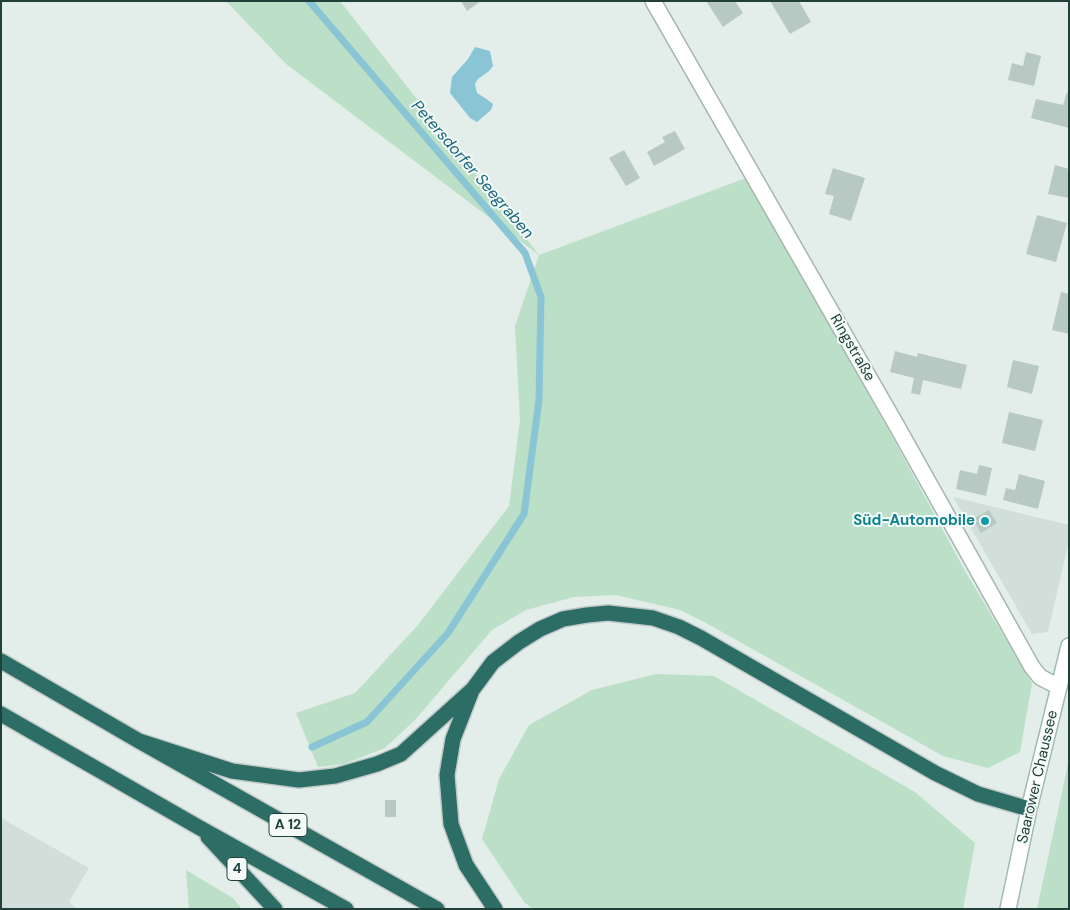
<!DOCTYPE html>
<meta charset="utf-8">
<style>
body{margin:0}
#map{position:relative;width:1070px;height:910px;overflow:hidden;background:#e3eeea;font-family:"DM Sans",sans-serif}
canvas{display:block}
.frame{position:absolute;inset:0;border:2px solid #22403a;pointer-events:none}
</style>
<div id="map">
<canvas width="1070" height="910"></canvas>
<div class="frame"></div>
</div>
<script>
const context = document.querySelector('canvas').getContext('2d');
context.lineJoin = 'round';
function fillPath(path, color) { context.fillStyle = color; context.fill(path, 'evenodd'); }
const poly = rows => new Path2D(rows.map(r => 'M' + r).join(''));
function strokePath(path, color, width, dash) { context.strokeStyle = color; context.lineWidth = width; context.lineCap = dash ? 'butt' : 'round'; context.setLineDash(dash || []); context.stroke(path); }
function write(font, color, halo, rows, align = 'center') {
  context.font = font + ' "DM Sans",sans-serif'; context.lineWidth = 4; context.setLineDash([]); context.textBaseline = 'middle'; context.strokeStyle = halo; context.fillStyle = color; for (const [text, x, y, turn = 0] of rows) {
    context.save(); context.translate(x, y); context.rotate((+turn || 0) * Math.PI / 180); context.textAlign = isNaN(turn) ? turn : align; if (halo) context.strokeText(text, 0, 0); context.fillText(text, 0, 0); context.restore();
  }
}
fillPath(poly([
 [953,497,1069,525,1069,541,1048,632,1032,634],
 [1,818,89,868,69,902,77,909,1,909]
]), '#d1ded9');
fillPath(poly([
 [226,1,340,1,539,255,746,178,888,429,965,571,1032,683,1020,752,988,768,943,756,706,623,680,610,616,595,574,597,526,610,492,630,415,720,385,748,344,764,318,767,296,713,355,693,418,625,509,506,520,420,515,326,539,255,286,64],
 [656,674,714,676,915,792,975,843,963,909,533,909,524,902,482,839,499,779,529,725,592,690],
 [1069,759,1069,909,1037,909],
 [186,870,233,898,242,909,189,909]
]), '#bbe0c7');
fillPath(poly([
 [475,47,490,51,493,66,489,71,478,79,475,84,477,93,485,98,493,104,491,110,477,122,470,118,450,93,452,77,468,59]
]), '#89c5d5');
strokePath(poly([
 [309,1,525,253,541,297,539,400,524,514,448,633,367,722,312,747]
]), '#89c5d5', 7);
fillPath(poly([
 [461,1,481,1,467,11],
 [706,1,735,1,743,13,723,27],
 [770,1,799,1,811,22,790,34],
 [1026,52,1041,56,1034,86,1008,80,1012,63,1023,66],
 [1067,92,1069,93,1069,128,1031,118,1036,99,1063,105],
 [675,131,685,149,654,166,647,152,665,142,662,137],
 [624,150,640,178,626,186,609,158],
 [1055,165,1069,169,1069,198,1048,194],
 [833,168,865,178,851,221,829,214,834,196,825,194],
 [1037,215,1067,223,1056,262,1026,254],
 [1061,292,1069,294,1069,334,1052,330],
 [895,351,917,357,918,353,967,365,961,389,923,380,920,395,911,393,914,378,890,372],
 [1013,360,1039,366,1032,394,1007,387],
 [1009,412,1043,420,1035,451,1002,443],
 [979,465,992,468,986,496,956,489,960,470,977,474],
 [1019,474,1045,481,1038,509,1003,500,1006,488,1015,490],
 [989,510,997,523,981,533,973,519],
 [385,800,396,800,396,817,385,817]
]), '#b8c9c3');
const minor = poly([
 [653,1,898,428,1032,667,1040,677,1059,687]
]);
const secondary = poly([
 [1008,909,1029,809,1069,646]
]);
const motorway = poly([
 [1,661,139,741,437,909],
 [471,693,453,739,447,775,451,824,466,865,495,909],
 [1,714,200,828,346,909],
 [139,741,232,771,299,780,335,776,377,764,401,754,473,689,493,662,519,642,540,629,563,619,587,615,608,613,653,618,679,627,701,638,935,773,978,794,1029,809],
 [208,837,275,909]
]);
strokePath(minor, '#a5b6b2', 18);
strokePath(secondary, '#a1bab3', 18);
strokePath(motorway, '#c1cac8', 18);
strokePath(minor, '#fff', 15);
strokePath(secondary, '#fff', 15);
strokePath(motorway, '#2c6e65', 15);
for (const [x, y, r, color] of [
 [985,521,5,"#0f9aa8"]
]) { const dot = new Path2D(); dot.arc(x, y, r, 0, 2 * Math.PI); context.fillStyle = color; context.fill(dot); strokePath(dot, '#f4faf7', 2); }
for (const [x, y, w] of [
 [288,825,38],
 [237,869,20]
]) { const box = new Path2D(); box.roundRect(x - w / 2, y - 11.5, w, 23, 4); context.fillStyle = '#f4faf7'; context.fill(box); strokePath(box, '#22403a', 1); }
write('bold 14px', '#22403a', null, [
 ["A 12",288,825],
 ["4",237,869]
]);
write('15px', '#22403a', '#f4faf7', [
 ["Ringstraße",852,348,60],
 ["Saarower Chaussee",1038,777,-77]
]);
write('bold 15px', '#0d838f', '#f4faf7', [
 ["Süd-Automobile",975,521]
], 'right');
write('italic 16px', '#186980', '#f4faf7', [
 ["Petersdorfer Seegraben",472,170,49]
]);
</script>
